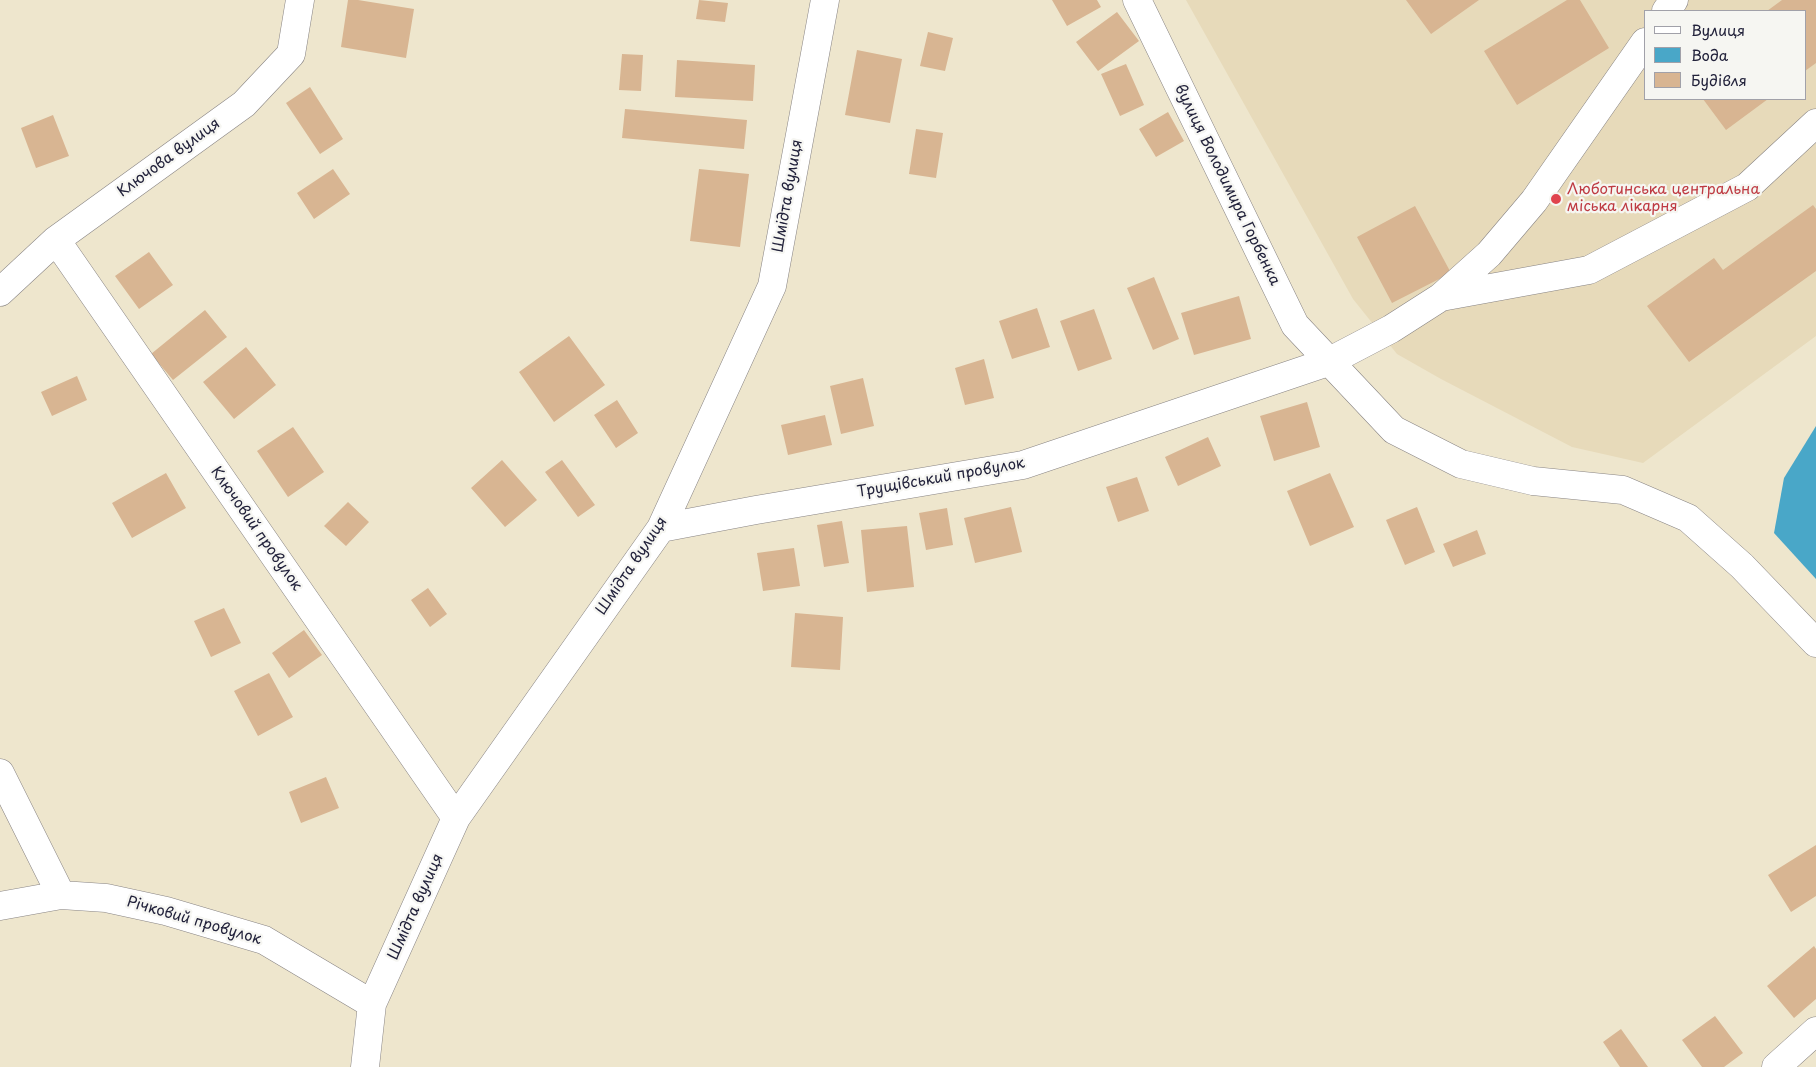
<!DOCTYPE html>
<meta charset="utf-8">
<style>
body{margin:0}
#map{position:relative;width:1816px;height:1067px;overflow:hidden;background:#eee6cd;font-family:"Playpen Sans",sans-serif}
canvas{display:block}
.legend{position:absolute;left:1644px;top:10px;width:162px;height:90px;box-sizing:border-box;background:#f6f6f2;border:1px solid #a1a1a9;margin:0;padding:6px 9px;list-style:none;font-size:15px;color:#22223b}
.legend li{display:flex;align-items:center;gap:10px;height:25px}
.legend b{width:25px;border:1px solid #a1a1a9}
</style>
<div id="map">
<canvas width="1816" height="1067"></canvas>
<ul class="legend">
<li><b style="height:6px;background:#fff"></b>Вулиця</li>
<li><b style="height:14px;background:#49a7c8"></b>Вода</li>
<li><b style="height:14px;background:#d8b592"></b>Будівля</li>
</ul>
</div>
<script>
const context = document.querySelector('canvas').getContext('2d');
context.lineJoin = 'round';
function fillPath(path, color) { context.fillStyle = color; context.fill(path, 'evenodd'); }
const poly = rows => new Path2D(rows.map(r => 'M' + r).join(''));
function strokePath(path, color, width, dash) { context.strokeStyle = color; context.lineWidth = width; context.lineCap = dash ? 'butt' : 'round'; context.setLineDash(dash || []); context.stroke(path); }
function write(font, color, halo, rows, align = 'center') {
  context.font = font + ' "Playpen Sans",sans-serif'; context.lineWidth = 4.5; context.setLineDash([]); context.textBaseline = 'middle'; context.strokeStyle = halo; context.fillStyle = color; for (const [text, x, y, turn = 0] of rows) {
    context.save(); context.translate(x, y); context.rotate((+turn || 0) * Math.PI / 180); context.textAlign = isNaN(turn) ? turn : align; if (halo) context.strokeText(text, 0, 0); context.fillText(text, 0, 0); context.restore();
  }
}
fillPath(poly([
 [1186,0,1816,0,1816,336,1643,463,1572,447,1441,379,1397,354,1353,299],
 [1645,11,1805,11,1805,99,1645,99]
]), '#e7daba');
fillPath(poly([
 [1816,426,1816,579,1774,533,1784,478]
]), '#49a7c8');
fillPath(poly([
 [348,0,358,0,414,9,406,58,341,47],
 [699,0,728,3,725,22,696,19],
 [1052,0,1097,0,1101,7,1067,26],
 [1406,0,1479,0,1431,34],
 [1567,0,1580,0,1609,48,1517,105,1484,51],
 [1782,0,1816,0,1816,63,1805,71,1805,11,1767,11],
 [1117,12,1139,41,1098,71,1076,42],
 [928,32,953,38,945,71,920,66],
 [857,50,902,59,890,123,845,115],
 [622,54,643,55,641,91,619,90],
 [677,60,755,65,753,101,675,97],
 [1126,64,1144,105,1120,116,1101,74],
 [310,87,343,139,320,154,286,103],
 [1703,99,1768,99,1726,130],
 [625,109,747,120,744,149,622,138],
 [1168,112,1184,141,1156,157,1139,129],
 [53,115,69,156,36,168,21,128],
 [916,129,943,133,936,178,909,174],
 [333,169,350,194,314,219,297,193],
 [699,169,749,174,740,247,690,241],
 [1813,205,1816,209,1816,271,1689,362,1647,306,1714,258,1723,270],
 [1415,206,1451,273,1392,303,1357,237],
 [149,252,173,285,139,309,115,276],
 [1154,277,1179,339,1153,350,1127,288],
 [1239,296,1251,339,1194,355,1181,313],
 [1037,308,1050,347,1012,359,999,321],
 [1094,309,1112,359,1078,371,1060,321],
 [205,310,227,337,173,380,151,354],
 [569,336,605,385,554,422,519,372],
 [246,347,276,385,234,419,203,382],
 [984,359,994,398,965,405,955,368],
 [77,376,87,400,52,416,41,392],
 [863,378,874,426,841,434,830,386],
 [617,400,638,433,616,448,594,415],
 [1307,402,1320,447,1274,461,1260,416],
 [825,415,832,445,788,455,781,425],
 [293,427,324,472,288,497,257,451],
 [1208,437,1221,466,1178,486,1165,457],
 [502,460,537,500,505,527,471,488],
 [562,460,595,505,578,517,545,472],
 [166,473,186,508,132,538,112,503],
 [1330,473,1354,527,1310,546,1287,491],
 [1137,477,1149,511,1118,522,1106,487],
 [348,502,369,522,346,546,324,526],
 [1011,507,1022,552,975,563,964,518],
 [1417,507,1435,552,1405,565,1386,520],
 [947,508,953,545,926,550,919,513],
 [842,521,849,563,824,567,817,525],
 [907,526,914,587,867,592,861,530],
 [1477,530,1486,554,1453,567,1443,544],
 [794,548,800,586,763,591,757,553],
 [428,588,447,614,430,627,411,600],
 [224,608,241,643,211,657,194,621],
 [795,613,843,617,840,670,791,667],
 [304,630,322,655,289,678,272,653],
 [269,673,293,717,258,736,234,691],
 [326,777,339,808,301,823,289,792],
 [1816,845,1816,896,1791,912,1768,875],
 [1814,946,1816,949,1816,999,1794,1018,1767,986],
 [1715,1016,1743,1053,1724,1067,1702,1067,1682,1040],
 [1621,1029,1648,1067,1620,1067,1603,1042]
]), '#d8b592');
const minor = poly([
 [1137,0,1295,325,1394,430,1461,464,1533,481,1623,490,1688,518,1742,566,1816,643],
 [1666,11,1674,0],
 [56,240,456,818],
 [0,292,56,240,244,104,291,54,300,0],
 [1441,297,1589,270,1747,187,1816,123],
 [661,528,756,510,1023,465,1328,362,1391,329,1441,297,1489,254,1534,201,1645,42],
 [0,773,61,895],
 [0,906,61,895,106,898,166,911,264,940,372,1004],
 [365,1067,372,1004,456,818,661,528,772,286,825,0],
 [1776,1067,1816,1031]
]);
strokePath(minor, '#888484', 29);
strokePath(minor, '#fff', 28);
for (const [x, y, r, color] of [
 [1556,199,6,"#e0444e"]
]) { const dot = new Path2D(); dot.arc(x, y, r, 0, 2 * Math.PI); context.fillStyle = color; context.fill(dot); strokePath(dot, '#f6f6f2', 2); }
write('15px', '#22223b', '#f6f6f2', [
 ["Ключова вулиця",169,158,-36],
 ["вулиця Володимира Горбенка",1227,185,64],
 ["Шмідта вулиця",788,196,-80],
 ["Трущівський провулок",941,478,-10],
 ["Ключовий провулок",256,529,55],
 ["Шмідта вулиця",632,566,-56],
 ["Шмідта вулиця",416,907,-66],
 ["Річковий провулок",194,921,16]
]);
write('15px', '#be3a42', '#f6f6f2', [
 ["Люботинська центральна",1567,190],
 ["міська лікарня",1567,207]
], 'left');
</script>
